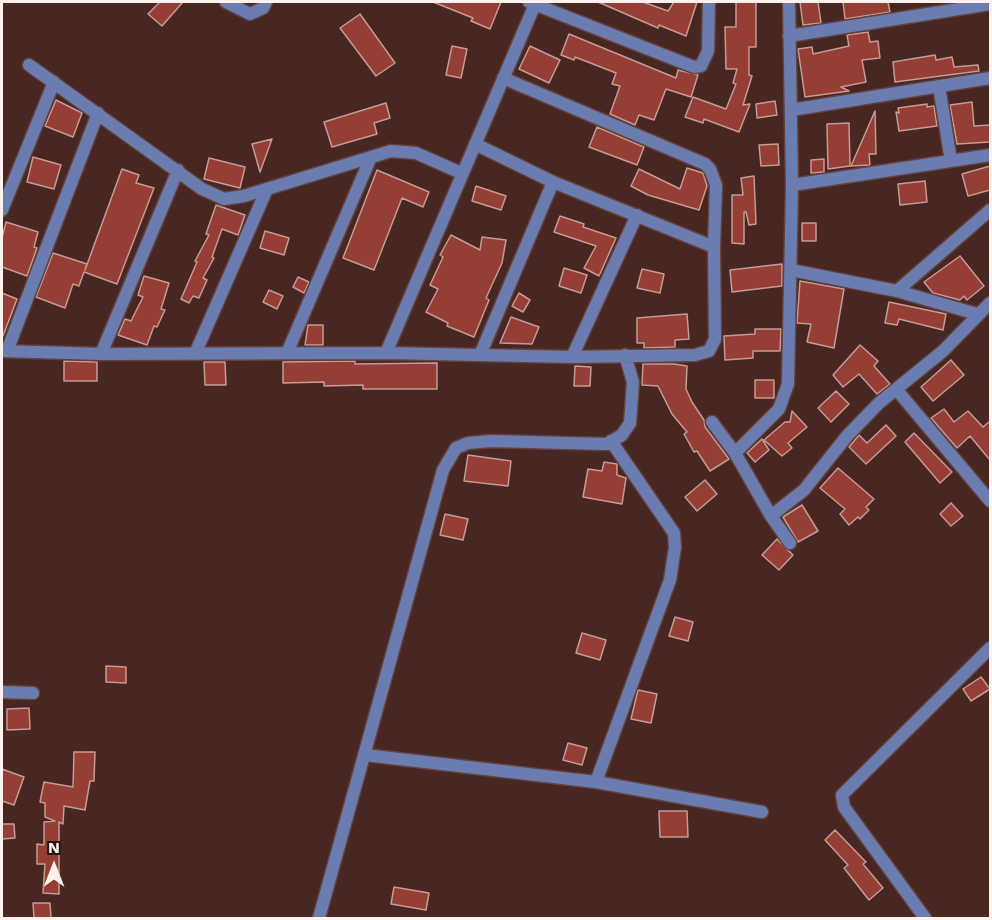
<!DOCTYPE html>
<style>
body{margin:0}
#map{position:relative;width:992px;height:920px;overflow:hidden;background:#482621;font-family:"Work Sans",sans-serif}
canvas{display:block}
.frame{position:absolute;inset:0;border:3px solid #fef0ed;pointer-events:none}
.north{position:absolute;left:24px;top:836px;width:60px;height:60px;-webkit-text-stroke:4px #231411;paint-order:stroke;rotate:0deg;font-size:16px;font-weight:700;line-height:24px;text-align:center;color:#fef0ed}
.north::after{content:'';display:block;margin:auto;width:21px;height:27px;background:#fef0ed;clip-path:polygon(50% 0,100% 100%,50% 72%,0 100%)}
</style>
<div id="map">
<canvas width="992" height="920"></canvas>
<div class="frame"></div>
<div class="north">N</div>
</div>
<script>
const context = document.querySelector('canvas').getContext('2d');
context.lineJoin = 'round';
function fillPath(path, color) { context.fillStyle = color; context.fill(path, 'evenodd'); }
const poly = rows => new Path2D(rows.map(r => 'M' + r).join(''));
function strokePath(path, color, width, dash) { context.strokeStyle = color; context.lineWidth = width; context.lineCap = dash ? 'butt' : 'round'; context.setLineDash(dash || []); context.stroke(path); }
const building = poly([
 [160,2,183,2,162,26,148,14,160,2],
 [433,2,501,2,490,29,471,21,473,18,433,2],
 [598,2,643,2,668,11,674,2,697,2,686,36,659,25,658,28,598,2],
 [736,2,756,2,756,47,749,47,749,75,752,76,743,105,750,104,739,132,704,119,703,123,685,117,693,97,726,109,736,84,733,83,737,69,726,69,725,27,736,27,736,2],
 [800,2,818,2,821,23,803,25,800,2],
 [843,2,888,2,890,12,845,19,843,2],
 [360,14,395,63,376,76,340,28,360,14],
 [868,32,870,42,878,41,880,58,862,60,866,82,841,87,849,91,805,97,798,49,812,47,813,54,849,46,847,35,868,32],
 [569,34,676,78,678,70,698,75,691,97,666,89,654,120,639,115,635,125,610,114,620,86,612,84,616,73,575,57,574,60,561,55,569,34],
 [452,46,467,49,461,78,446,75,452,46],
 [530,46,560,60,549,83,519,69,530,46],
 [935,55,936,60,952,57,954,67,978,65,979,71,895,82,893,62,935,55],
 [56,100,82,113,73,137,45,126,56,100],
 [775,101,777,115,757,118,756,104,775,101],
 [972,102,974,126,990,125,990,142,957,144,950,105,972,102],
 [386,103,390,118,374,123,377,134,332,147,324,122,386,103],
 [927,104,927,107,934,106,937,126,899,131,896,112,899,113,898,108,927,104],
 [875,111,876,154,869,154,870,165,851,166,875,111],
 [849,123,850,166,828,169,827,124,849,123],
 [597,127,644,147,637,165,589,147,597,127],
 [272,139,260,172,252,144,272,139],
 [778,144,779,165,761,166,759,145,778,144],
 [33,157,61,165,54,189,27,182,33,157],
 [209,158,245,167,240,188,204,179,209,158],
 [824,159,824,172,811,173,811,160,824,159],
 [990,166,990,190,968,196,962,174,990,166],
 [687,168,703,173,707,186,699,210,648,195,631,186,639,169,680,189,687,168],
 [122,169,139,175,136,183,154,188,117,284,84,272,79,286,73,284,65,308,36,297,53,253,87,264,85,270,122,169],
 [377,170,429,192,423,207,402,198,374,270,343,258,377,170],
 [754,176,756,224,749,225,746,212,744,212,744,244,732,243,732,195,743,195,741,178,754,176],
 [925,181,927,202,900,205,898,184,925,181],
 [476,186,506,196,501,210,472,201,476,186],
 [216,205,245,215,238,235,222,229,212,257,214,258,203,278,207,280,199,298,193,296,189,303,181,299,197,262,195,261,209,235,206,234,216,205],
 [560,216,584,224,583,227,616,238,599,276,584,268,596,246,554,232,560,216],
 [6,222,38,232,34,247,37,248,27,276,2,267,2,238,6,222],
 [802,223,816,223,816,241,802,241,802,223],
 [265,231,289,238,284,255,260,248,265,231],
 [451,235,480,250,482,237,506,240,502,263,486,298,489,300,474,337,447,326,448,323,426,312,438,289,430,285,443,257,440,255,451,235],
 [960,256,984,286,967,300,964,296,960,300,933,293,924,282,960,256],
 [782,264,782,286,732,292,730,270,782,264],
 [564,268,587,275,581,293,559,286,564,268],
 [642,269,664,274,660,293,637,288,642,269],
 [144,276,169,283,161,309,165,310,157,327,154,326,147,345,118,335,125,319,131,321,143,297,138,295,144,276],
 [298,277,309,282,304,293,293,287,298,277],
 [800,281,844,289,834,348,807,342,811,324,797,323,800,281],
 [269,290,283,296,277,309,263,302,269,290],
 [2,293,17,299,3,336,2,336,2,293],
 [519,293,530,300,523,312,512,306,519,293],
 [889,302,946,314,943,330,899,319,897,325,885,323,889,302],
 [687,314,689,339,675,340,675,347,644,348,644,343,637,343,637,318,687,314],
 [511,317,539,327,532,344,500,343,511,317],
 [308,325,323,325,323,345,305,345,308,325],
 [755,329,781,329,780,351,753,351,753,358,725,360,724,336,755,334,755,329],
 [860,345,878,361,874,366,890,384,877,394,859,374,843,387,833,375,860,345],
 [951,360,964,375,933,401,921,387,951,360],
 [64,361,97,362,97,381,64,381,64,361],
 [355,361,355,364,437,363,437,389,363,389,363,385,324,386,324,382,283,383,283,362,355,361],
 [204,362,225,362,226,385,205,385,204,362],
 [643,364,674,364,687,366,686,389,692,402,704,420,705,427,729,459,710,471,697,451,694,452,684,434,687,432,672,414,658,386,642,385,643,364],
 [575,366,591,367,590,386,574,386,575,366],
 [755,380,774,380,774,398,755,398,755,380],
 [836,391,849,404,831,422,818,408,836,391],
 [944,409,954,422,968,411,983,427,990,421,990,460,970,436,957,448,931,418,944,409],
 [792,411,807,427,788,443,792,448,782,456,764,440,785,422,790,422,792,411],
 [886,425,896,436,866,464,849,447,859,435,867,443,886,425],
 [914,433,952,472,940,483,905,442,914,433],
 [762,439,769,450,755,462,747,453,762,439],
 [468,455,511,461,508,486,464,481,468,455],
 [604,462,617,464,617,475,626,478,622,504,583,497,588,469,602,471,604,462],
 [838,468,874,499,866,507,869,510,860,519,858,517,849,525,840,514,845,509,820,488,838,468],
 [705,480,717,494,697,511,685,497,705,480],
 [951,503,963,516,951,526,940,514,951,503],
 [802,505,818,531,798,542,783,517,802,505],
 [445,514,468,519,463,540,440,535,445,514],
 [777,539,793,555,779,570,762,555,777,539],
 [675,617,693,622,688,641,669,636,675,617],
 [582,633,606,640,600,660,576,653,582,633],
 [106,666,126,667,126,683,106,682,106,666],
 [981,677,990,689,971,701,963,689,981,677],
 [638,690,657,694,651,723,631,719,638,690],
 [29,708,30,729,7,730,7,709,29,708],
 [568,743,587,748,582,765,563,760,568,743],
 [74,752,95,752,94,781,90,781,85,810,64,806,63,824,59,822,59,894,43,893,45,864,37,864,37,844,44,845,44,822,55,821,45,817,45,803,40,802,44,782,73,787,74,752],
 [2,769,24,777,14,805,2,801,2,769],
 [659,811,687,811,688,837,660,837,659,811],
 [2,824,14,824,15,838,2,839,2,824],
 [835,830,866,862,863,864,883,888,869,900,844,868,848,865,825,840,835,830],
 [394,887,429,893,426,910,391,904,394,887],
 [33,903,50,903,51,918,34,918,33,903]
]);
fillPath(building, '#953e35');
strokePath(building, '#c69b95', 1.5);
const minor = poly([
 [226,2,250,14,263,8,266,2],
 [529,2,694,67,701,66,708,51,709,2],
 [789,36,990,4],
 [29,65,202,189,224,199,244,196,391,151,416,153,461,173],
 [939,86,951,161],
 [791,110,990,78],
 [475,144,553,182,714,247],
 [792,185,990,155],
 [2,210,54,82],
 [791,270,897,291,977,314],
 [897,291,990,210],
 [2,351,101,354,386,353,572,357,695,355,709,351,715,339,714,247,716,185,710,169,705,164,503,78],
 [7,351,98,113],
 [287,353,371,157],
 [386,353,536,2],
 [101,354,178,170],
 [195,354,267,189],
 [480,355,553,182],
 [572,357,637,215],
 [896,389,990,501],
 [712,422,735,453,771,516],
 [735,453,779,409,788,384,792,185,789,2],
 [790,543,771,516,804,490,847,436,879,403,943,351,990,303],
 [2,692,33,693],
 [365,755,596,782,762,812],
 [596,782,670,580,675,547,674,533,611,441],
 [319,918,443,470,456,448,468,443,491,441,607,444,622,435,630,423,633,382,625,355],
 [925,918,844,807,842,795,990,648]
]);
strokePath(minor, '#61423e', 15);
strokePath(minor, '#6b7db0', 12);
</script>
